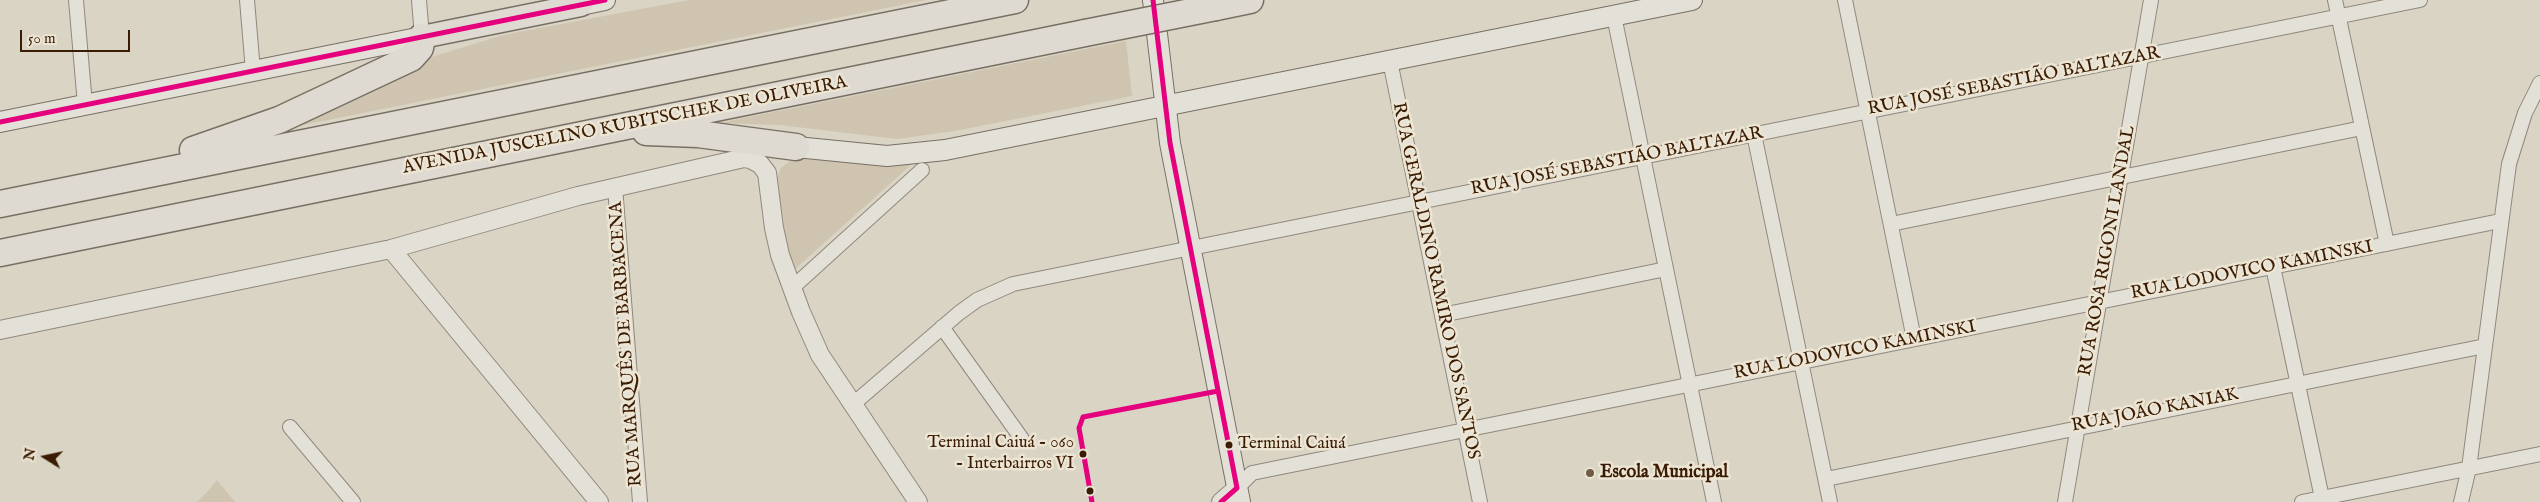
<!DOCTYPE html>
<meta charset="utf-8">
<style>
body{margin:0}
#map{position:relative;width:2540px;height:502px;overflow:hidden;background:#dad4c5;font-family:"IM FELL English",serif}
canvas{display:block}
.north{position:absolute;left:20px;top:432px;width:50px;height:50px;-webkit-text-stroke:4px #ede5d3;paint-order:stroke;rotate:280deg;font-size:14px;font-weight:700;line-height:20px;text-align:center;color:#3a1b03}
.north::after{content:'';display:block;margin:auto;width:18px;height:22px;background:#3a1b03;clip-path:polygon(50% 0,100% 100%,50% 72%,0 100%)}
.scale{position:absolute;left:20px;top:30px;width:110px;height:22px;box-sizing:border-box;border:2px solid #3a1b03;border-top:0;padding-left:6px;font-size:15px;line-height:18px;white-space:nowrap;color:#3a1b03;-webkit-text-stroke:4px #ede5d3;paint-order:stroke}
</style>
<div id="map">
<canvas width="2540" height="502"></canvas>
<div class="north">N</div>
<div class="scale">50 m</div>
</div>
<script>
const context = document.querySelector('canvas').getContext('2d');
context.lineJoin = 'round';
function fillPath(path, color) { context.fillStyle = color; context.fill(path, 'evenodd'); }
const poly = rows => new Path2D(rows.map(r => 'M' + r).join(''));
function strokePath(path, color, width, dash) { context.strokeStyle = color; context.lineWidth = width; context.lineCap = dash ? 'butt' : 'round'; context.setLineDash(dash || []); context.stroke(path); }
function write(font, color, halo, rows, align = 'center') {
  context.font = font + ' "IM FELL English",serif'; context.lineWidth = 5; context.setLineDash([]); context.textBaseline = 'middle'; context.strokeStyle = halo; context.fillStyle = color; for (const [text, x, y, turn = 0] of rows) {
    context.save(); context.translate(x, y); context.rotate((+turn || 0) * Math.PI / 180); context.textAlign = isNaN(turn) ? turn : align; if (halo) context.strokeText(text, 0, 0); context.fillText(text, 0, 0); context.restore();
  }
}
fillPath(poly([
 [689,0,926,0,283,129,422,60,503,35],
 [1126,41,1132,96,955,131,897,139,780,125,719,123],
 [807,156,879,164,912,164,794,270,780,217,777,178,781,168,790,161],
 [217,480,235,502,197,502,209,490]
]), '#cfc4af');
const minor = poly([
 [76,0,85,105],
 [247,0,253,71],
 [419,0,422,37],
 [1845,0,1914,339],
 [2335,0,2387,244],
 [1614,16,1714,502],
 [1390,61,1480,502],
 [1754,134,1830,502],
 [615,187,640,502],
 [1891,224,2362,128],
 [2273,267,2322,498],
 [792,288,922,170],
 [1442,315,1666,269],
 [942,327,1022,439],
 [852,405,959,313,977,300,1013,284,2420,0],
 [290,427,353,502],
 [1826,479,2485,346],
 [1237,488,1252,473,2500,221],
 [2065,502,2151,0],
 [2302,502,2540,454],
 [2461,502,2469,468,2509,164,2525,113,2540,83]
]);
const tertiary = poly([
 [391,249,599,502],
 [0,330,391,249,578,196,744,158,750,159,760,164,767,173,774,228,780,255,801,312,820,355,918,502],
 [1221,502,1237,488]
]);
const secondary = poly([
 [1153,0,1170,143,1240,502],
 [581,5,605,0],
 [0,122,422,37],
 [796,147,887,156,945,150,1692,0]
]);
const primary = poly([
 [422,37,581,5]
]);
const motorway = poly([
 [1216,7,1250,0],
 [646,132,698,134,796,147],
 [193,150,279,120,411,58,420,48,422,37],
 [0,204,1015,0],
 [0,253,1085,33]
]);
strokePath(minor, '#90887d', 16);
strokePath(tertiary, '#90887d', 20);
strokePath(secondary, '#786f64', 22);
strokePath(primary, '#786f64', 25);
strokePath(motorway, '#786f64', 29);
strokePath(minor, '#e3e0d8', 14);
strokePath(tertiary, '#e3e0d8', 18);
strokePath(secondary, '#e3e0d8', 20);
strokePath(primary, '#dedad2', 22);
strokePath(motorway, '#dedad2', 26);
const motorwayBridge = poly([
 [1085,33,1216,7]
]);
strokePath(motorwayBridge, '#786f64', 29, []);
strokePath(motorwayBridge, '#dedad2', 26);
strokePath(poly([
 [1153,0,1170,143,1237,488,1221,502],
 [0,122,605,0],
 [1092,502,1079,428,1083,417,1218,391]
]), '#e5007d', 5);
for (const [x, y, r, color] of [
 [1229,445,4.5,"#3a1b03"],
 [1083,454,4.5,"#3a1b03"],
 [1590,473,5,"#725c47"],
 [1090,491,4.5,"#3a1b03"]
]) { const dot = new Path2D(); dot.arc(x, y, r, 0, 2 * Math.PI); context.fillStyle = color; context.fill(dot); strokePath(dot, '#ede5d3', 2); }
write('17px', '#3a1b03', '#ede5d3', [
 ["Terminal Caiuá - 060",1074,444],
 ["- Interbairros VI",1074,465],
 ["Terminal Caiuá",1238,445,"left"]
], 'right');
write('18px', '#3a1b03', '#ede5d3', [
 ["RUA JOSÉ SEBASTIÃO BALTAZAR",2014,82,-11],
 ["AVENIDA JUSCELINO KUBITSCHEK DE OLIVEIRA",625,126,-11],
 ["RUA JOSÉ SEBASTIÃO BALTAZAR",1617,162,-11],
 ["RUA ROSA RIGONI LANDAL",2108,251,-80],
 ["RUA LODOVICO KAMINSKI",2252,271,-11],
 ["RUA GERALDINO RAMIRO DOS SANTOS",1435,281,78],
 ["RUA MARQUÊS DE BARBACENA",627,344,-94],
 ["RUA LODOVICO KAMINSKI",1855,351,-11],
 ["RUA JOÃO KANIAK",2155,411,-11]
]);
write('bold 18px', '#3a1b03', '#ede5d3', [
 ["Escola Municipal",1600,473]
], 'left');
</script>
